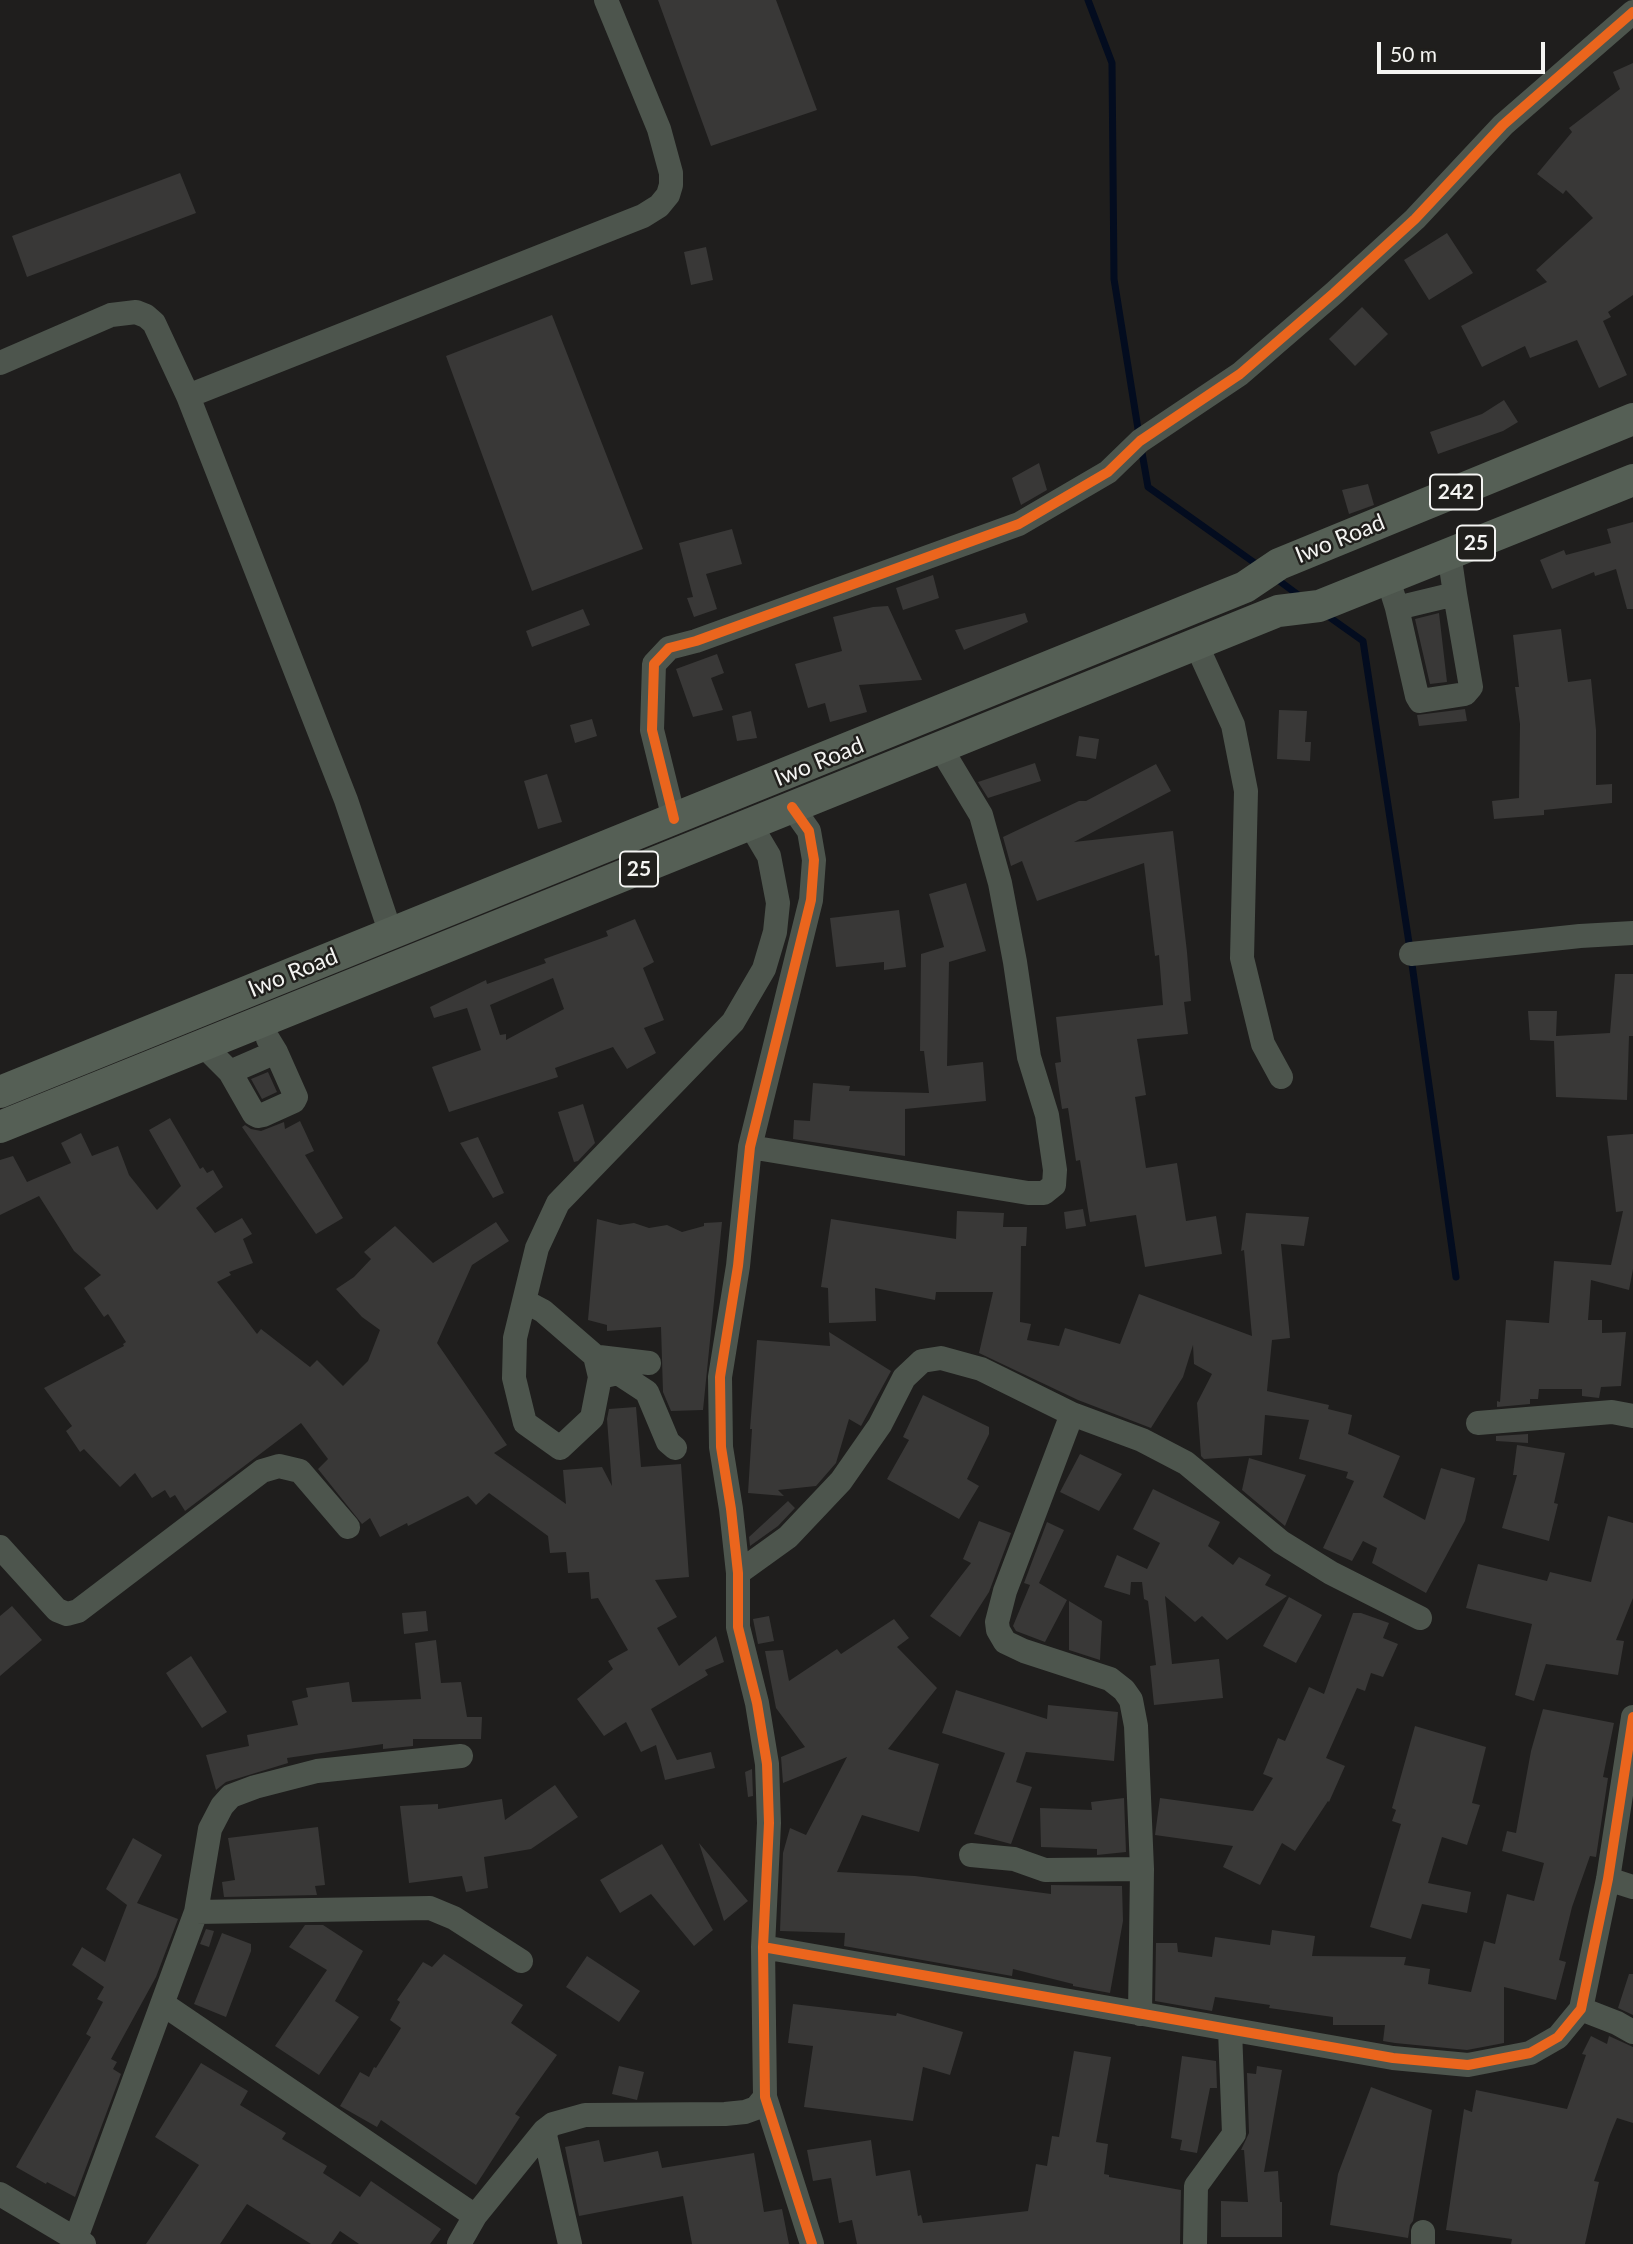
<!DOCTYPE html>
<style>
body{margin:0}
#map{position:relative;width:1633px;height:2244px;overflow:hidden;background:#1f1e1d;font-family:Lato,sans-serif}
canvas{display:block}
.scale{position:absolute;left:1377px;top:42px;width:168px;height:32px;box-sizing:border-box;border:4px solid #f4f4f2;border-top:0;padding-left:9px;font-size:21px;line-height:24px;white-space:nowrap;color:#f4f4f2;-webkit-text-stroke:5px #201f1c;paint-order:stroke}
</style>
<div id="map">
<canvas width="1633" height="2244"></canvas>
<div class="scale">50 m</div>
</div>
<script>
const context = document.querySelector('canvas').getContext('2d');
context.lineJoin = 'round';
const poly = rows => new Path2D(rows.map(r => 'M' + r).join(''));
function strokePath(path, color, width, dash) { context.strokeStyle = color; context.lineWidth = width; context.lineCap = dash ? 'butt' : 'round'; context.setLineDash(dash || []); context.stroke(path); }
function fillPath(path, color) { context.fillStyle = color; context.fill(path, 'evenodd'); }
function write(font, color, halo, rows, align = 'center') {
  context.font = font + ' Lato,sans-serif'; context.lineWidth = 5; context.setLineDash([]); context.textBaseline = 'middle'; context.strokeStyle = halo; context.fillStyle = color; for (const [text, x, y, turn = 0] of rows) {
    context.save(); context.translate(x, y); context.rotate((+turn || 0) * Math.PI / 180); context.textAlign = isNaN(turn) ? turn : align; if (halo) context.strokeText(text, 0, 0); context.fillText(text, 0, 0); context.restore();
  }
}
strokePath(poly([
 [1088,0,1112,63,1114,279,1139,435],
 [1141,447,1148,487,1259,566],
 [1274,577,1301,597],
 [1325,614,1363,641,1409,943,1456,1277]
]), '#030c1f', 7);
fillPath(poly([
 [658,0,776,0,817,110,711,146],
 [1633,63,1633,295,1608,312,1611,317,1603,321,1627,375,1599,388,1577,340,1530,358,1525,346,1482,367,1461,326,1547,282,1536,270,1593,218,1566,190,1563,194,1537,174,1572,132,1569,128,1620,89,1613,72],
 [180,173,196,213,27,277,12,236],
 [1447,233,1473,273,1429,300,1404,260],
 [706,247,713,280,691,285,684,252],
 [1362,307,1388,334,1355,366,1329,339],
 [552,315,643,549,532,591,446,356],
 [1504,400,1518,422,1503,431,1438,454,1430,432,1482,414],
 [1039,463,1047,490,1021,505,1012,478],
 [1368,484,1374,505,1349,514,1342,490],
 [1633,522,1633,609,1627,609,1616,569,1595,576,1594,572,1552,589,1540,560,1564,550,1566,555,1611,543,1607,529],
 [732,529,742,564,706,574,717,609,694,617,687,598,693,597,679,543],
 [933,575,939,598,903,610,896,588],
 [888,606,922,680,859,685,867,712,830,722,825,703,808,708,795,664,842,651,833,617,873,607],
 [583,609,590,625,532,647,526,631],
 [1025,613,1028,622,964,650,955,630],
 [1439,613,1447,682,1430,684,1415,619],
 [1561,629,1568,682,1591,679,1596,730,1596,785,1612,784,1612,803,1544,810,1544,815,1494,819,1492,801,1519,798,1520,724,1515,687,1519,687,1513,635],
 [717,654,724,673,711,678,723,710,693,717,676,669],
 [1465,709,1467,721,1419,726,1417,715],
 [1279,710,1307,711,1305,742,1311,742,1310,761,1277,759],
 [751,711,757,738,737,741,732,716],
 [592,719,597,736,575,743,570,725],
 [1079,736,1099,739,1096,759,1076,756],
 [1035,763,1041,781,988,798,978,782],
 [1156,764,1171,791,1074,842,1173,831,1187,952,1191,1001,1184,1002,1188,1034,1137,1039,1146,1095,1135,1097,1146,1168,1177,1163,1186,1221,1216,1216,1222,1254,1145,1267,1136,1215,1090,1222,1080,1160,1076,1161,1068,1108,1062,1109,1055,1063,1061,1062,1056,1017,1163,1005,1159,955,1155,956,1144,863,1037,901,1022,861,1011,866,1003,837,1079,801,1086,801],
 [547,774,562,822,538,829,524,781],
 [966,883,986,951,949,962,947,1066,983,1062,986,1101,905,1109,905,1156,793,1139,794,1120,810,1121,813,1083,850,1086,849,1091,929,1093,924,1051,920,1051,921,954,944,947,929,894],
 [899,910,906,967,884,970,884,962,836,967,830,918],
 [635,919,654,962,643,968,664,1020,644,1028,656,1053,627,1069,613,1047,555,1068,558,1077,449,1112,432,1067,481,1050,467,1008,434,1018,430,1007,486,980,487,984,546,963,544,959,608,936,606,931],
 [553,978,564,1009,506,1040,506,1034,500,1035,490,1005],
 [1615,974,1633,974,1633,1036,1629,1036,1627,1100,1556,1097,1554,1041,1530,1040,1528,1011,1557,1011,1556,1036,1610,1033],
 [268,1072,277,1092,262,1099,251,1079],
 [583,1104,595,1143,578,1161,574,1162,558,1112],
 [170,1118,200,1169,203,1167,207,1173,213,1170,223,1187,196,1208,215,1233,242,1218,252,1234,243,1239,253,1263,229,1272,231,1275,217,1282,257,1334,261,1329,310,1367,317,1360,343,1386,368,1361,380,1330,362,1317,336,1289,354,1277,371,1259,364,1252,395,1226,433,1263,496,1222,509,1241,472,1265,437,1343,507,1445,494,1453,566,1504,563,1470,602,1467,612,1486,607,1419,609,1409,636,1407,641,1467,681,1464,689,1577,655,1580,677,1617,657,1628,679,1666,716,1636,724,1662,705,1670,708,1675,651,1709,677,1760,711,1752,715,1768,665,1780,656,1745,641,1752,626,1722,604,1736,577,1699,613,1669,608,1661,628,1650,598,1598,591,1599,589,1572,568,1573,566,1552,550,1553,548,1536,489,1493,476,1505,468,1496,408,1526,407,1523,380,1537,370,1518,362,1524,318,1469,328,1459,301,1423,185,1511,175,1495,170,1498,165,1490,152,1498,135,1473,120,1487,84,1449,80,1452,66,1431,72,1426,44,1388,124,1346,123,1344,126,1342,108,1314,104,1317,84,1288,101,1275,74,1251,39,1196,0,1215,0,1160,13,1156,27,1182,71,1163,61,1143,81,1133,92,1156,118,1146,129,1175,157,1210,181,1186,149,1130],
 [300,1121,314,1151,305,1155,343,1218,316,1234,242,1127,245,1125,251,1129,261,1131,284,1122,285,1129],
 [1633,1134,1633,1269,1629,1290,1591,1280,1588,1320,1602,1320,1602,1333,1626,1332,1621,1386,1601,1387,1599,1398,1582,1396,1582,1389,1539,1389,1538,1399,1530,1399,1530,1404,1497,1407,1497,1401,1500,1402,1506,1320,1549,1323,1554,1261,1611,1265,1623,1211,1616,1212,1607,1136],
 [478,1137,504,1193,493,1198,460,1143],
 [1083,1209,1086,1226,1066,1229,1064,1212],
 [957,1211,1004,1213,1003,1227,1027,1227,1026,1246,1021,1246,1020,1322,1031,1324,1027,1340,1059,1346,1065,1328,1120,1344,1139,1294,1252,1336,1244,1250,1241,1251,1246,1213,1309,1217,1304,1246,1281,1244,1290,1338,1272,1340,1267,1391,1329,1405,1328,1409,1352,1415,1348,1434,1400,1456,1383,1497,1425,1520,1441,1468,1475,1478,1465,1521,1426,1593,1372,1563,1377,1548,1363,1541,1352,1561,1323,1548,1354,1481,1346,1478,1348,1472,1299,1459,1309,1420,1265,1415,1262,1455,1204,1459,1201,1456,1197,1403,1212,1374,1194,1364,1193,1345,1183,1377,1151,1428,1078,1400,979,1353,993,1292,936,1292,935,1300,875,1288,876,1321,829,1323,828,1288,821,1287,831,1219,956,1239],
 [597,1219,620,1225,634,1223,649,1228,667,1225,682,1232,704,1226,704,1223,722,1222,703,1410,671,1411,663,1392,661,1327,607,1331,607,1325,588,1320],
 [829,1332,891,1371,861,1426,849,1419,836,1463,816,1486,778,1490,784,1496,748,1493,752,1429,750,1429,757,1340,830,1346],
 [923,1395,989,1427,989,1434,967,1479,979,1486,959,1519,887,1479,909,1440,903,1437],
 [1528,1434,1528,1443,1496,1441,1496,1436],
 [1517,1445,1565,1453,1554,1503,1558,1504,1549,1541,1502,1528,1517,1475,1513,1475],
 [1080,1454,1122,1474,1099,1511,1060,1492],
 [1249,1458,1306,1475,1285,1526,1242,1490],
 [1153,1489,1220,1522,1208,1546,1233,1565,1239,1557,1271,1575,1265,1585,1287,1596,1227,1640,1202,1616,1195,1622,1165,1596,1172,1664,1219,1659,1223,1698,1154,1705,1150,1666,1156,1665,1148,1601,1144,1599,1142,1582,1131,1582,1130,1595,1104,1587,1117,1555,1147,1569,1160,1543,1133,1529],
 [788,1501,795,1508,778,1526,750,1546,749,1537],
 [1608,1516,1633,1523,1633,1598,1616,1640,1624,1641,1618,1675,1546,1664,1534,1701,1515,1695,1532,1624,1466,1608,1478,1564,1547,1581,1550,1572,1591,1582],
 [979,1521,1011,1533,989,1592,960,1637,930,1616,971,1563,963,1559],
 [1047,1522,1064,1530,1039,1583,1067,1600,1045,1642,1016,1631,1013,1626,1030,1585,1024,1583],
 [1289,1597,1322,1615,1296,1663,1263,1646],
 [1069,1601,1102,1621,1100,1660,1069,1650],
 [12,1606,42,1640,0,1676,0,1616],
 [426,1611,428,1631,404,1634,402,1613],
 [1353,1613,1361,1613,1389,1623,1383,1638,1398,1644,1383,1677,1371,1673,1365,1691,1357,1688,1326,1758,1345,1766,1329,1802,1328,1801,1295,1851,1282,1843,1260,1885,1223,1867,1233,1846,1155,1835,1160,1798,1253,1811,1273,1778,1263,1774,1278,1738,1285,1741,1309,1687,1324,1694],
 [769,1616,774,1641,758,1644,753,1619],
 [894,1619,909,1638,897,1647,937,1688,888,1749,939,1764,919,1832,862,1815,837,1872,915,1876,1051,1894,1051,1885,1122,1886,1123,1921,1110,1993,1073,1986,1073,1984,1013,1969,1012,1976,844,1946,845,1933,780,1931,783,1853,790,1828,806,1835,847,1757,783,1783,781,1757,805,1747,776,1708,765,1651,783,1650,789,1681,837,1649,841,1654],
 [436,1640,441,1683,461,1682,467,1717,482,1717,481,1739,413,1739,413,1746,383,1749,383,1744,287,1758,288,1763,226,1782,216,1790,206,1755,249,1746,247,1735,298,1725,292,1701,308,1697,306,1688,349,1682,352,1702,421,1699,415,1643],
 [191,1656,227,1712,202,1728,166,1673],
 [956,1690,1047,1719,1048,1705,1118,1712,1114,1761,1026,1752,1016,1782,1032,1787,1011,1844,974,1834,1005,1753,942,1733],
 [1543,1709,1614,1723,1603,1777,1608,1778,1596,1857,1590,1856,1572,1907,1559,1960,1566,1962,1556,2000,1504,1987,1504,2043,1467,2050,1395,2043,1383,2041,1385,2025,1333,2025,1333,2017,1269,2008,1270,2005,1215,1997,1212,2011,1155,2001,1156,1943,1177,1943,1178,1952,1212,1957,1215,1937,1270,1945,1272,1930,1315,1936,1312,1956,1406,1957,1404,1965,1430,1969,1428,1984,1471,1992,1484,1941,1495,1944,1507,1894,1534,1901,1544,1863,1502,1851,1507,1831,1516,1833,1531,1751],
 [1415,1726,1486,1747,1472,1803,1480,1805,1467,1845,1442,1837,1428,1883,1471,1892,1467,1913,1422,1904,1411,1939,1370,1927,1401,1824,1392,1821,1396,1810,1392,1808],
 [752,1769,753,1796,748,1797,745,1772],
 [555,1785,578,1817,531,1849,484,1857,488,1888,466,1892,462,1876,409,1883,400,1806,438,1804,438,1809,502,1799,505,1820],
 [1124,1798,1126,1852,1097,1855,1097,1849,1041,1847,1040,1808,1092,1810,1091,1802],
 [318,1827,325,1885,315,1886,317,1895,224,1897,222,1882,235,1880,228,1838],
 [133,1838,162,1855,137,1903,178,1919,156,1977,111,2059,117,2062,113,2069,121,2074,75,2197,47,2182,46,2184,16,2167,91,2037,86,2034,103,2002,97,1999,104,1987,72,1965,82,1947,105,1962,127,1905,106,1889],
 [699,1843,748,1901,724,1921],
 [662,1844,713,1930,694,1946,651,1894,620,1913,600,1880],
 [305,1925,323,1925,363,1951,335,2001,359,2017,319,2075,275,2046,327,1970,289,1947],
 [206,1929,214,1931,209,1947,200,1944],
 [222,1933,251,1944,251,1951,226,2017,194,2004],
 [444,1954,523,2005,511,2023,557,2055,515,2114,520,2117,476,2185,381,2120,377,2127,340,2106,360,2072,369,2077,374,2067,376,2068,401,2028,390,2020,400,2002,397,2000,423,1962,432,1967],
 [587,1956,640,1991,619,2022,566,1987],
 [1629,1974,1633,1974,1633,2015,1618,2008],
 [793,2004,896,2016,897,2013,963,2032,950,2075,923,2067,913,2121,804,2107,813,2046,788,2043],
 [1591,2036,1607,2044,1609,2036,1633,2047,1633,2123,1617,2118,1610,2135,1594,2181,1599,2182,1585,2244,1511,2244,1512,2239,1446,2230,1464,2109,1472,2112,1476,2090,1567,2109,1586,2055,1582,2054],
 [1074,2051,1111,2057,1096,2142,1108,2144,1104,2174,1109,2175,1109,2177,1181,2190,1180,2244,857,2244,852,2220,839,2223,831,2178,813,2181,807,2150,871,2140,876,2176,910,2170,918,2216,921,2215,923,2223,1028,2211,1036,2164,1047,2166,1052,2136,1059,2137],
 [1182,2056,1216,2061,1217,2088,1210,2088,1197,2153,1180,2150,1182,2140,1171,2138],
 [201,2063,248,2091,240,2105,286,2133,282,2139,327,2166,323,2173,360,2197,371,2181,441,2229,430,2244,359,2244,340,2231,331,2244,311,2244,247,2204,220,2244,146,2244,199,2165,155,2137],
 [619,2066,644,2072,637,2100,612,2094],
 [1257,2066,1282,2070,1264,2172,1278,2171,1280,2202,1282,2202,1282,2237,1221,2237,1221,2201,1248,2202,1244,2150,1241,2150,1249,2133,1247,2073,1256,2074],
 [1371,2087,1432,2110,1413,2221,1410,2225,1408,2238,1330,2225,1338,2174],
 [599,2140,604,2162,658,2151,662,2168,754,2153,764,2212,782,2209,789,2244,692,2244,683,2196,579,2216,565,2147]
]), '#393837');
strokePath(poly([
 [0,363,111,315,136,312,146,316,154,323,188,396,346,800,391,934],
 [188,396,643,216,659,206,668,195,671,185,671,173,659,129,606,0],
 [1392,592,1397,608,1455,594,1449,553],
 [1397,608,1417,696,1420,701,1465,694,1471,687,1455,594],
 [1196,644,1233,725,1246,791,1242,958,1263,1044,1281,1077],
 [792,807,809,831,814,860,811,900,750,1147,738,1266,720,1377,721,1447,731,1509,738,1573,738,1627,757,1703,767,1764,769,1823,763,1947,765,2097,812,2244],
 [674,819,652,730,654,664,669,648,696,641,1019,524,1108,472,1140,441,1240,374,1334,293,1415,219,1503,125,1633,12],
 [1411,954,1580,936,1633,933],
 [203,1045,230,1072,276,1052,268,1039],
 [230,1072,254,1114,258,1116,263,1115,294,1101,296,1097,276,1052],
 [750,1147,1028,1193,1044,1193,1054,1185,1055,1170,1047,1115,1029,1057,1015,962,1000,883,981,815,940,747],
 [524,1301,543,1311,595,1356,600,1377,592,1418,560,1448,525,1423,514,1378,515,1338,537,1248,558,1203,733,1022,764,969,775,932,778,903,769,856,750,824],
 [599,1357,649,1363],
 [600,1377,618,1373,647,1392,668,1442,675,1448],
 [1072,1414,1005,1591,997,1622,998,1630,1005,1642,1024,1651,1110,1679,1124,1690,1131,1700,1136,1726,1142,1869,1140,2014],
 [1478,1423,1612,1412,1633,1416],
 [0,1547,57,1610,67,1614,78,1611,262,1471,279,1466,300,1471,348,1527],
 [738,1573,788,1537,841,1481,880,1425,904,1378,922,1361,941,1358,981,1369,1072,1414,1142,1440,1186,1463,1281,1542,1331,1573,1420,1618],
 [971,1855,1014,1859,1045,1870,1142,1869],
 [1608,1879,1633,1887],
 [196,1912,430,1908,454,1918,521,1961],
 [763,1947,1393,2058,1468,2065,1530,2053,1558,2037,1581,2009,1608,1879,1633,1717],
 [163,2004,475,2216],
 [1581,2009,1617,2023,1633,2032],
 [544,2131,570,2244],
 [0,2194,84,2244],
 [1423,2232,1423,2244],
 [76,2238,196,1912,210,1829,222,1806,231,1796,255,1787,317,1771,461,1756],
 [459,2244,475,2216,544,2131,553,2124,585,2115,725,2114,745,2112,756,2108,765,2097],
 [1195,2244,1196,2186,1234,2134,1230,2030]
]), '#4d554d', 24);
strokePath(poly([
 [0,1092,1245,587,1279,564,1633,419],
 [0,1127,1278,611,1319,606,1633,480]
]), '#555f55', 32);
strokePath(poly([
 [792,807,809,831,814,860,811,900,750,1147,738,1266,720,1377,721,1447,731,1509,738,1573,738,1627,757,1703,767,1764,769,1823,763,1947,765,2097,812,2244],
 [674,819,652,730,654,664,669,648,696,641,1019,524,1108,472,1140,441,1240,374,1334,293,1415,219,1503,125,1633,12],
 [763,1947,1393,2058,1468,2065,1530,2053,1558,2037,1581,2009,1608,1879,1633,1717]
]), '#eb651d', 10);
for (const [x, y, w] of [
 [1456,492,52],
 [1476,543,38],
 [639,869,38]
]) { const box = new Path2D(); box.roundRect(x - w / 2, y - 17.5, w, 35, 5); context.fillStyle = '#201f1c'; context.fill(box); strokePath(box, '#f4f4f2', 2); }
write('bold 21px', '#f4f4f2', null, [
 ["242",1456,492],
 ["25",1476,543],
 ["25",639,869]
]);
write('23px', '#f4f4f2', '#201f1c', [
 ["Iwo Road",1340,539,-22],
 ["Iwo Road",819,762,-22],
 ["Iwo Road",293,973,-22]
]);
</script>
